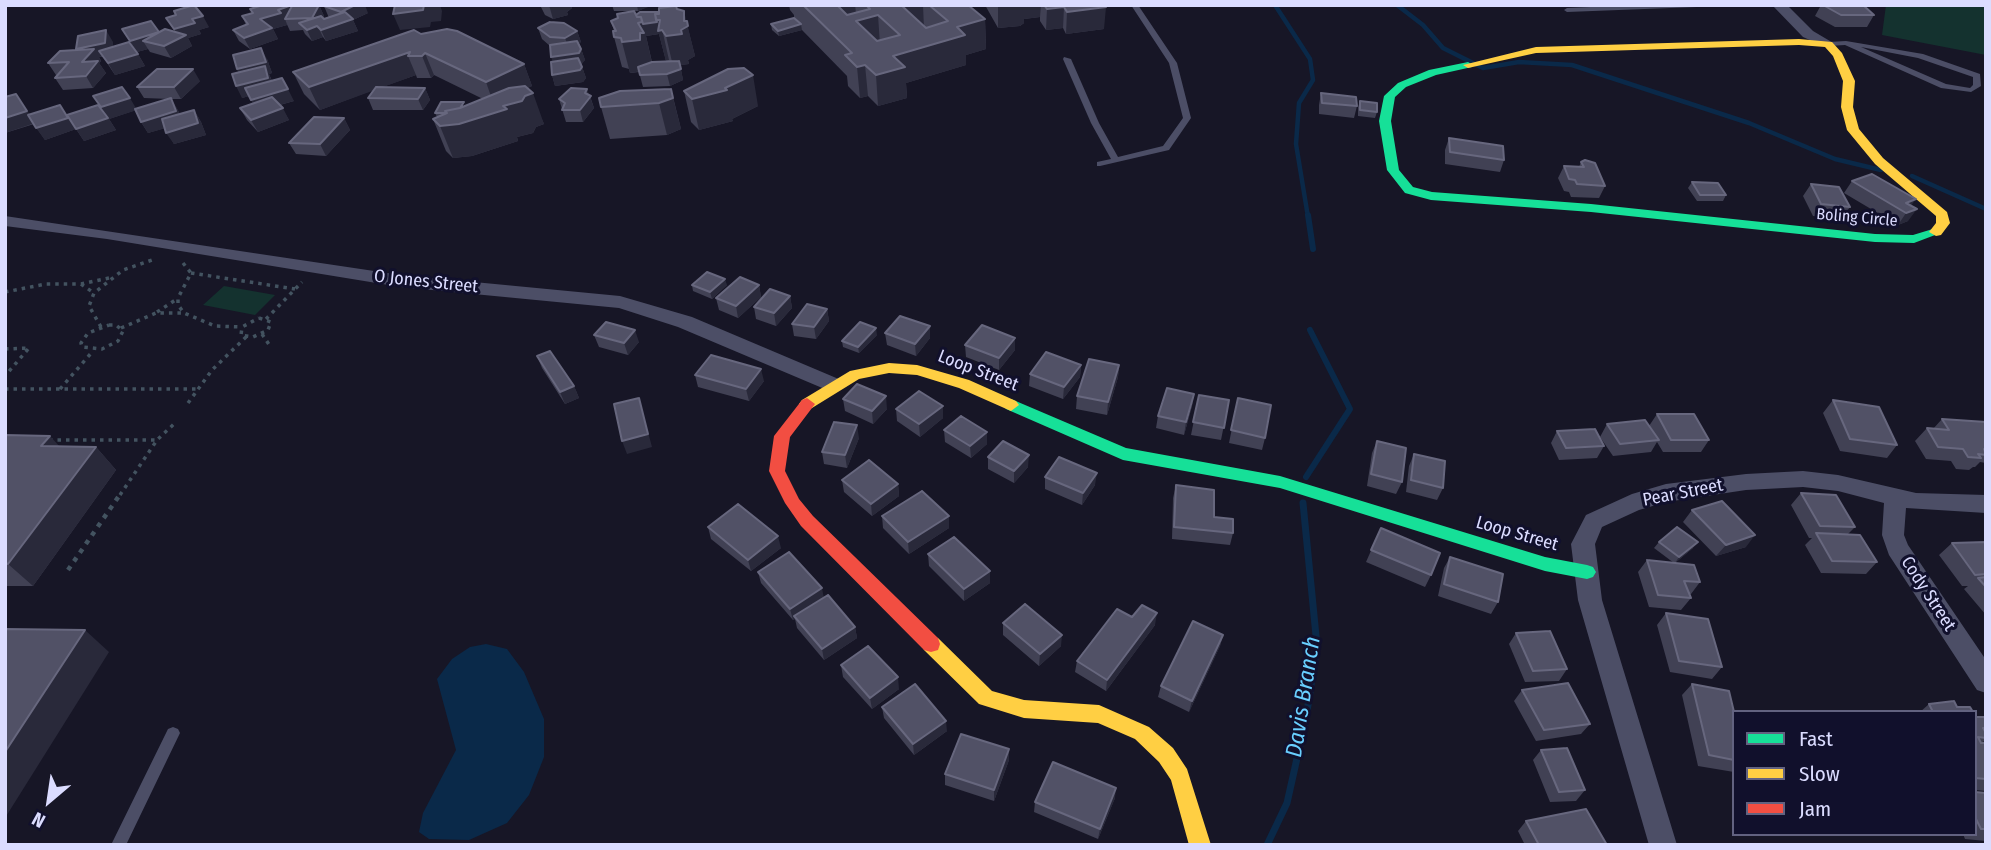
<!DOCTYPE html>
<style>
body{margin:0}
#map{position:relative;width:1991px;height:850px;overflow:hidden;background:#171626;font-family:"Fira Sans Condensed",sans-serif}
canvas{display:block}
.frame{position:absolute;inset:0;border:7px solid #dbdcff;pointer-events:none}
.legend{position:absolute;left:1732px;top:710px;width:245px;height:126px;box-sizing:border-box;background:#11102c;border:2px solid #626280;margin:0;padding:9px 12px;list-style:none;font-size:21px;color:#dbdcff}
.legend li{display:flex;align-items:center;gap:14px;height:35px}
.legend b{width:35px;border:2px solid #626280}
.north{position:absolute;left:14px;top:766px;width:70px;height:70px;-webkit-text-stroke:5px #11102c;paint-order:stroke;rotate:209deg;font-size:19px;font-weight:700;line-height:28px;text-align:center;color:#dbdcff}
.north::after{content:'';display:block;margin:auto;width:24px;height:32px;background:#dbdcff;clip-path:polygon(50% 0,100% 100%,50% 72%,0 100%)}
</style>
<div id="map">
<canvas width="1991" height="850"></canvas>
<div class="frame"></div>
<ul class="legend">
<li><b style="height:9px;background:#16e098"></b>Fast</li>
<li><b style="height:9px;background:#ffcf43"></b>Slow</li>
<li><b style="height:9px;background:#f24e42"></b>Jam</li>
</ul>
<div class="north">N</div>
</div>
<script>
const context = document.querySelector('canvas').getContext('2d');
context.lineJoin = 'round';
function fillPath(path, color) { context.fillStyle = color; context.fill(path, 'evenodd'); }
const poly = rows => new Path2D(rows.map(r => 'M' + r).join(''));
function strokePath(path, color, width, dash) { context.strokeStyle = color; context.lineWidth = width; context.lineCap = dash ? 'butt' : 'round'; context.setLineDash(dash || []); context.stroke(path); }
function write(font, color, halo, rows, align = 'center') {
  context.font = font + ' "Fira Sans Condensed",sans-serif'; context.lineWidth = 6; context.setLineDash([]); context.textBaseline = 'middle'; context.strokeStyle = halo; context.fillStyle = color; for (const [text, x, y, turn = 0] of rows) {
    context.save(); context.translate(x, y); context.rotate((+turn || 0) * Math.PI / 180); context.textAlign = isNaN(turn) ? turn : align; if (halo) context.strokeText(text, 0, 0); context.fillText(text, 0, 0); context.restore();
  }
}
fillPath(poly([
 [1886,5,1986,5,1986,55,1882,35],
 [224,286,275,295,255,315,203,305]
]), '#14322f');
fillPath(poly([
 [486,644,507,649,524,672,544,719,544,757,529,795,507,823,469,840,429,839,419,832,423,813,456,750,437,679,452,659,470,647]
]), '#0a2949');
strokePath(poly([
 [1275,5,1310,59,1313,80,1299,103,1296,144,1308,217],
 [1397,5,1423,25,1443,48,1483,68,1519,62,1572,65,1749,123,1835,159,1881,170],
 [1912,176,1986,209]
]), '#0a2949', 4.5);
strokePath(poly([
 [1308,215,1313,249],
 [1306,477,1350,409,1310,330]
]), '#0a2949', 6);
strokePath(poly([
 [1267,845,1287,803,1306,718,1317,646,1303,503]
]), '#0a2949', 7);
strokePath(poly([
 [183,263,191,273,178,298,178,305,184,313,215,326,242,327],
 [191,273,295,289],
 [81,284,94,293],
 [5,292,46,284,81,284,109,278],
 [157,312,177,299],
 [259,318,271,322,268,330,253,337,241,335,242,327,259,318],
 [266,319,302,282],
 [109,325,116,325,123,331,118,341,102,349,82,347,81,343,88,333,109,325],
 [101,327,89,306,94,293,123,270,155,259],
 [121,328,156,313,183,313],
 [262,334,270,346],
 [5,349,29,348,5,376],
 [5,389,198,389],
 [60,389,93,351],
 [188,403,212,370,246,337],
 [49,440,157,440],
 [120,495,157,440,175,423]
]), '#435360', 3.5, [3.5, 5]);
strokePath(poly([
 [68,570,121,493]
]), '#435360', 4.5, [4.5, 6]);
fillPath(poly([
 [1131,5,1138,5,1177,63,1191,118,1169,150,1100,166,1097,166,1097,162,1111,159,1091,123,1063,59,1064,57,1071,59,1099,123,1118,157,1163,146,1183,118,1169,63,1131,5],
 [1637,5,1700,5,1697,7,1567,12,1564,10,1567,8,1637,5],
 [1846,41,1923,54,1980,74,1981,86,1971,92,1941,88,1845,45,1828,46,1824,44,1828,42,1846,41],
 [1861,47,1918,58,1973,77,1973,85,1970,88,1946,84,1861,47],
 [173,727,178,729,180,733,126,845,111,845,168,729,173,727]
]), '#4c4e66');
fillPath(poly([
 [1772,5,1787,5,1813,31,1835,44,1828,48,1803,37,1772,5],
 [5,216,401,275,620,296,692,317,841,380,844,385,834,392,827,390,678,327,619,308,401,287,107,239,5,226,5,216],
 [1803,471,1838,475,1916,493,1986,495,1986,513,1906,508,1904,535,1908,545,1986,660,1986,693,1977,690,1889,555,1882,535,1884,503,1838,491,1803,487,1746,490,1666,502,1639,510,1602,527,1595,544,1602,600,1677,845,1649,845,1578,600,1571,544,1586,515,1632,494,1666,484,1746,474,1803,471]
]), '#4c4e66');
fillPath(poly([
 [1468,62,1473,65,1472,67,1436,75,1406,87,1395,97,1391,121,1399,170,1413,187,1432,192,1591,204,1875,234,1913,235,1936,228,1943,232,1914,243,1875,242,1591,212,1431,200,1405,193,1387,170,1379,121,1384,96,1398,83,1429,70,1468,62],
 [1011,399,1126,448,1280,476,1545,557,1587,565,1593,567,1596,572,1593,577,1587,579,1545,571,1280,488,1123,460,1006,409,1003,405,1011,399]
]), '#16e098');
fillPath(poly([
 [1799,39,1832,42,1842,53,1855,81,1853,107,1859,129,1883,158,1947,212,1950,223,1941,235,1936,236,1929,232,1936,223,1936,216,1875,164,1847,130,1841,107,1843,81,1833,56,1825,47,1799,45,1536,53,1468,68,1463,65,1536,47,1799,39],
 [889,363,917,365,969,380,1016,401,1019,405,1011,411,959,388,917,375,889,373,859,379,812,408,807,410,799,404,802,400,850,371,889,363],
 [931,636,938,638,992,691,1024,700,1099,705,1149,727,1173,748,1187,769,1211,845,1189,845,1171,780,1159,762,1135,739,1098,723,1024,718,979,704,924,650,922,644,924,638,931,636]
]), '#ffcf43');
fillPath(poly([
 [807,398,815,404,790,437,785,471,799,499,813,516,938,638,940,644,938,650,931,652,924,650,801,526,785,503,769,471,774,436,802,400,807,398]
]), '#f24e42');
fillPath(poly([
 [319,5,324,16,323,18,324,19,329,18,324,6,368,13,353,20,358,31,326,41,323,37,312,41,305,34,303,30,290,31,285,20,287,25,273,29,278,39,250,49,239,41,233,30,246,25,242,16,252,13,250,9,291,9],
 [540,5,571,5,572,8,567,12,568,15,553,19,545,15],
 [612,5,651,5,638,11,614,11],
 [789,5,968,5,985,19,986,49,966,55,966,65,906,83,907,98,878,106,868,96,860,98,848,86,847,76,802,30,779,36,772,30,771,24,794,18,794,15,790,10],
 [985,5,1104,5,1104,29,1066,34,1063,28,1046,30,1040,21,1040,17,1024,19,1024,23,1020,26,998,28],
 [1821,5,1863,5,1874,15,1867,27,1835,27,1815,16],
 [677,9,686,21,695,56,688,60,689,64,680,65,683,80,670,86,643,87,639,72,630,73,629,69,622,67,614,37,614,31,611,21,636,15],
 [659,34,666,61,670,61,652,62,646,36],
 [174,11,209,27,199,30,201,34,188,38,192,46,171,58,150,52,148,49,137,52,122,29,159,32,175,32,166,18,176,15],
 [538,28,577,31,581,42,579,43,585,60,581,64,586,78,583,82,555,86,552,75,553,62,550,46,542,39],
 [421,34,524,64,532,86,527,88,544,124,536,127,533,133,517,137,518,141,472,156,453,158,446,151,433,119,437,117,435,113,466,106,483,99,434,75,431,78,417,78,416,75,382,87,425,88,430,100,423,110,373,110,368,98,373,90,320,110,304,94,293,72],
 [113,42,113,47,138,54,145,66,115,75,103,57,99,57,101,61,99,63,106,73,93,88,63,90,55,78,59,75,56,75,48,63,77,50],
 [267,59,272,73,269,74,272,81,294,101,280,105,289,120,258,132,247,120,240,108,253,103,249,96,242,98,239,73,237,69],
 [200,81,181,99,171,99,180,114,194,110,201,122,206,135,174,144,165,128,148,133,141,122,136,110,109,119,116,130,84,141,76,129,45,140,34,124,5,133,5,97,30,114,67,115,136,108,170,99,144,98,137,87],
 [671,89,681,129,667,135,610,139,601,107],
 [684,91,758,106,732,119,733,121,699,130,691,122],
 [1321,93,1357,106,1354,118,1319,114,1319,105],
 [590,96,594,108,583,122,566,122,559,99],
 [1360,101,1377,112,1375,118,1358,116,1358,107],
 [344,118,350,130,326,156,296,154,289,143],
 [1449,138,1504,160,1500,172,1445,164,1445,150],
 [1581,162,1605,186,1599,198,1571,197,1569,192,1564,191,1558,178,1564,166,1579,167],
 [1852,181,1911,205,1908,221,1898,225,1844,193],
 [1692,182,1726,195,1723,201,1697,201,1688,188],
 [1811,184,1850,207,1841,219,1813,216,1803,196],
 [692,285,727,285,712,299,693,291],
 [759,285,761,297,738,318,719,310,716,298],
 [790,296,792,308,776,326,756,319,754,307],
 [827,309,829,321,816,339,794,336,792,324],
 [885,333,930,338,916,356,887,345],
 [594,335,639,342,628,355,599,347],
 [877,335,859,353,843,347,842,341],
 [965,345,1015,350,999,370,966,357],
 [537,356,574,386,579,398,565,404,542,368],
 [1081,365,1080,377,1063,399,1029,386,1030,374],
 [1119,365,1118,377,1107,415,1076,409,1077,396],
 [695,375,764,381,749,401,698,387],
 [1194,394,1192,406,1184,435,1156,428,1158,416],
 [1199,395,1229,400,1221,440,1191,435],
 [1238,398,1265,438,1262,450,1229,443],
 [843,399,887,409,873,424,845,411],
 [1833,400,1897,445,1887,458,1840,451,1823,413],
 [943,406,943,418,920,437,897,421,896,409],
 [1657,414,1709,440,1701,452,1663,452,1657,442,1651,452,1613,456,1600,437,1607,424,1649,426],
 [1942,419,1986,422,1986,463,1980,462,1975,467,1973,467,1969,470,1956,469,1951,461,1926,459,1915,441,1927,428,1933,429],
 [944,430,987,444,971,458,945,442],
 [1557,431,1604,446,1597,458,1559,460,1551,443],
 [5,435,60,446,96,447,116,470,33,586,5,586],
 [859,438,847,468,824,464,822,452],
 [1377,441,1402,482,1396,494,1367,486,1372,453],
 [1414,454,1443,488,1437,500,1406,492,1409,466],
 [988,457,1028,467,1014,483,988,469],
 [1045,477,1095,485,1082,505,1045,489],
 [842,480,898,484,899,496,872,516,844,492],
 [1176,485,1233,533,1230,545,1172,539,1173,498],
 [1801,493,1855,527,1848,534,1877,562,1866,574,1821,573,1805,545,1812,538,1809,538,1791,505],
 [1692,510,1746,547,1716,556,1683,522],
 [882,516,949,516,949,528,909,554,883,528],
 [708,527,781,548,751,571,711,539],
 [1381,528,1431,575,1425,587,1366,562],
 [1659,542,1693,548,1675,563,1700,582,1691,594,1689,594,1691,598,1681,610,1649,607,1638,572,1647,560,1674,563,1654,548],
 [1986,542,1986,615,1964,589,1968,586,1962,586,1939,555,1952,543],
 [928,554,990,571,990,583,964,601,929,566],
 [1450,557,1498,602,1491,614,1438,596,1444,568],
 [758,572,824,597,855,627,857,638,824,660,797,628,795,619,793,620,761,583],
 [1666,613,1722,667,1712,679,1670,672,1657,625],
 [1132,617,1155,625,1106,691,1075,672,1077,661],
 [1003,623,1061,646,1039,666,1003,635],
 [1516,633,1567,669,1559,681,1525,682,1509,644],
 [1223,635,1220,646,1189,712,1158,697,1161,686],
 [841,665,899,689,872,709,843,677],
 [1692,684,1734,712,1734,772,1698,766,1682,695],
 [1522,690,1590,724,1581,734,1536,741,1514,701],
 [1929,704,1957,707,1973,712,1920,712],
 [882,707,947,731,914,755,884,718],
 [1975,715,1976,717,1986,720,1986,740,1981,743,1986,743,1986,791,1975,790],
 [1009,749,1009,760,994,801,945,785,945,774],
 [1541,750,1585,790,1576,801,1550,802,1533,760],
 [1975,792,1986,793,1986,841,1965,839,1963,834,1975,834],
 [1115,798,1098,839,1034,812,1035,802],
 [1526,821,1607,845,1525,845,1518,831]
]), '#414154');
fillPath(poly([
 [319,5,324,16,318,27,323,37,312,41,307,30,312,18],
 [355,5,365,5,368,13,353,20,358,31,326,41,321,30,346,22,341,12],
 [424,5,440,5,442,11,441,21,431,22,430,27,400,30,393,14],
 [549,5,571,5,572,8,567,12,568,15,553,19],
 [637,5,651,5,651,6,638,11],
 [832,5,855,5,857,21,878,15,880,45],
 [901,5,923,5,924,29],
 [1011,5,1041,5,1040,17,1024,19,1024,23,1020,26,998,28,998,7],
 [289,6,295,18,285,19,287,25,273,29,278,39,250,49,244,38,260,19,278,10],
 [1064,7,1063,28,1046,30,1047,9],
 [1106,7,1104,29,1066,34,1067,12],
 [684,11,695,56,688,60,689,64,673,66,666,36,684,21],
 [203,16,209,27,199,30,201,34,188,38,192,46,171,58,164,46,179,38,174,29,192,19],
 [985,19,986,49,966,55,966,65,906,83,907,98,878,106,876,75,893,56,957,27],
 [660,20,669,60,666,61,659,34,646,36,652,63,647,70,630,73,622,42,638,23],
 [801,24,802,30,779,36,778,31],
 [106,30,113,42,113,55,99,57,101,61,99,63,106,73,93,88,86,76,76,49],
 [577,31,581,42,569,49,565,38],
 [159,32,143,41,148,49,137,52,130,41],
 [261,48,267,59,272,73,269,74,275,89,242,98,236,86,243,80,237,69],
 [581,49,585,60,582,64,555,68,551,57],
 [410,52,408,56,416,75,320,110,309,87],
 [425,53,434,75,431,78,422,56],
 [138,54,145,66,115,75,108,63],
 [524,64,532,86,494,105,486,82],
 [865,65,868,96,860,98,857,67],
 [582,67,586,78,583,82,555,86,552,75],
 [193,69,200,81,181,99,174,87],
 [681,69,683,80,670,86,667,74],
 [753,75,758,106,732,119,733,121,699,130,692,99,725,88],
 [425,88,430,100,423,110,418,99],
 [288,89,294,101,257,111,251,100],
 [587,89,594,108,583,122,580,110],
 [533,93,544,124,536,127,533,133,517,137,518,141,472,156,453,158,440,126],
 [16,94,35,123,5,133,5,118],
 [130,98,137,110,109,119,116,130,84,141,76,129,45,140,36,128,68,118,76,129,101,107],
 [171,98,178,110,184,123,148,133,141,122],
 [673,98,681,129,667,135,659,103],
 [283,108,289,120,258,132,251,120],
 [194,110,201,122,206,135,174,144,166,133],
 [344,118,350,130,326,156,320,144],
 [1916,199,1907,211,1906,203],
 [1917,209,1908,221,1898,225,1906,213],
 [725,279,727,285,712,299,710,292],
 [759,285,761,297,738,318,736,306],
 [790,296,792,308,776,326,774,313],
 [827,309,829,321,816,339,814,327],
 [930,326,930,338,916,356,915,344],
 [876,328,877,335,859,353,858,347],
 [635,330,639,342,628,355,624,343],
 [1015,338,1015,350,999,370,999,358],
 [1081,365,1080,377,1063,399,1064,387],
 [1119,365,1118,377,1107,415,1108,402],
 [761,369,764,381,749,401,746,389],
 [574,386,579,398,565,404,560,392],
 [1194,394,1192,406,1184,435,1186,422],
 [886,396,887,409,873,424,872,411],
 [639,398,652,447,627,454,622,441],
 [943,406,943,418,920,437,919,424],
 [857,425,859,438,847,468,845,455],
 [987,432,987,444,971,458,970,446],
 [50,436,71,459,41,446],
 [96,447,116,470,33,586,8,564],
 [1029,455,1028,467,1014,483,1014,471],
 [1097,473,1095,485,1082,505,1083,493],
 [898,484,899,496,872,516,871,504],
 [949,516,949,528,909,554,908,542],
 [1755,535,1746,547,1716,556,1726,545],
 [778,536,781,548,751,571,748,560],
 [1698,542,1693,548,1675,563,1679,557],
 [990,571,990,583,964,601,964,589],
 [822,588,824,599,794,616,795,619,793,620,790,609],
 [1157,613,1155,625,1106,691,1107,680],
 [855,627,857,638,824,660,822,649],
 [85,630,109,652,5,818,5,752],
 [1062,635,1061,646,1039,666,1040,654],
 [1223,635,1220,646,1189,712,1192,701],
 [898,677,899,689,872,709,870,698],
 [946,721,947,731,914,755,913,744],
 [1009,749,1009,760,994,801,994,790],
 [1116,788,1115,798,1098,839,1100,829]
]), '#29293a');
const building = poly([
 [194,5,203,16,192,19,195,23,174,29,166,18,176,15,174,11,194,5],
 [263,5,288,5,289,6,278,10,281,13,260,19,272,28,244,38,233,30,248,24,242,16,253,13,250,9,263,5],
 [319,5,312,18,285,19,292,6,319,5],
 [326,5,355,5,341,12,324,6,326,5],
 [395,5,426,5,424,5,423,10,393,14,395,5],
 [803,5,837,5,847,15,870,9,866,5,901,5,926,28,948,21,929,5,968,5,985,19,957,27,965,35,893,56,905,67,876,75,865,65,857,67,845,55,852,53,803,5],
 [878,15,900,35,877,41,856,21,878,15],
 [1044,5,1104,5,1106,7,1067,12,1064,7,1047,9,1044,5],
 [1823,5,1863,5,1874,15,1841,15,1823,5],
 [676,6,677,9,684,11,684,21,687,21,688,26,681,30,682,34,666,36,662,30,658,31,660,20,656,20,655,14,659,14,659,8,676,6],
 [634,11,637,17,641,17,642,22,638,23,644,33,640,33,640,40,622,42,621,38,614,37,613,31,616,31,611,21,618,18,617,14,634,11],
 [345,12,353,19,321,30,317,26,307,30,299,23,321,16,324,19,345,12],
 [640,12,659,12,659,14,655,14,657,22,643,24,641,17,637,17,636,15,640,12],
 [794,18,801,24,778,31,771,24,794,18],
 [151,21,159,32,130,41,122,29,151,21],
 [550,22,564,23,577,31,565,38,550,37,538,28,550,22],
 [165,29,186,35,164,46,143,41,165,29],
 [447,29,457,31,524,64,486,82,425,53,422,56,408,56,410,52,309,87,293,72,414,30,421,34,447,29],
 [106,30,105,43,76,49,78,36,106,30],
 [577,41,581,49,579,53,551,57,550,45,577,41],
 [129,42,138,54,108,63,99,51,129,42],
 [261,48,266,62,237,69,233,55,261,48],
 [94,49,82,62,98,61,86,76,55,78,69,62,48,63,60,51,94,49],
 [578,58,582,67,580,70,552,75,551,62,578,58],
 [679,61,681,69,667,74,640,75,638,67,652,62,679,61],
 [265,66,268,78,236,86,232,74,265,66],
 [744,68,753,75,725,88,727,90,692,99,684,91,728,69,744,68],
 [157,69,193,69,174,87,137,87,157,69],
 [282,78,288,89,251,100,245,88,282,78],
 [525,86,533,93,525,96,522,101,503,106,507,109,459,124,440,126,433,119,447,113,445,111,460,108,509,88,525,86],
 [122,87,130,98,101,107,93,96,122,87],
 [376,87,425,88,418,99,368,98,376,87],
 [571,88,587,89,585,93,591,96,580,110,562,110,565,103,559,99,571,88],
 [671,89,673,98,659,103,601,107,599,98,620,91,671,89],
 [1321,93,1356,97,1357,106,1322,103,1321,93],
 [16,94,27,111,5,118,5,97,16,94],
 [272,97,283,108,251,120,240,108,272,97],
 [171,98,176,111,141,122,135,109,171,98],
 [1360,101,1377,103,1377,112,1360,110,1360,101],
 [441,102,464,102,460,108,445,111,447,113,435,113,441,102],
 [60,105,68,118,36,128,28,115,60,105],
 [98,105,108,118,76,129,67,115,98,105],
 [194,110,198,123,166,133,162,119,194,110],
 [314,117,344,118,320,144,289,143,314,117],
 [1449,138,1503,146,1504,160,1450,152,1449,138],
 [1585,160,1595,163,1605,186,1577,184,1575,180,1569,179,1564,166,1584,167,1581,162,1585,160],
 [1872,174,1916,199,1906,203,1917,209,1906,213,1852,181,1872,174],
 [1692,182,1718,183,1726,195,1700,195,1692,182],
 [1811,184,1839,187,1850,207,1821,204,1811,184],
 [707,272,725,279,710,292,692,285,707,272],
 [740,277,759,285,736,306,716,298,740,277],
 [770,289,790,296,774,313,754,307,770,289],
 [807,304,827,309,814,327,792,324,807,304],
 [900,316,930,326,915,344,885,333,900,316],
 [606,322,635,330,624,343,594,335,606,322],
 [860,322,876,328,858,347,842,341,860,322],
 [982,325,1015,338,999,358,965,345,982,325],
 [550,351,574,386,560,392,537,356,550,351],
 [1046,352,1081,365,1064,387,1030,374,1046,352],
 [711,355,761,369,746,389,695,375,711,355],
 [1089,359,1119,365,1108,402,1077,396,1089,359],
 [857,384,886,396,872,411,843,399,857,384],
 [1167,388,1194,394,1186,422,1158,416,1167,388],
 [919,391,943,406,919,424,896,409,919,391],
 [1199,395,1229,400,1224,428,1193,422,1199,395],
 [639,398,648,434,622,441,614,404,639,398],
 [1238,398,1271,405,1265,438,1231,430,1238,398],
 [1833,400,1879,407,1897,445,1850,439,1833,400],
 [1657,414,1694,414,1709,440,1671,440,1657,414],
 [961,416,987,432,970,446,944,430,961,416],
 [1942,419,1986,422,1986,450,1984,449,1986,455,1978,454,1981,458,1968,457,1963,449,1938,447,1927,428,1949,430,1942,419],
 [1645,420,1659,440,1620,444,1607,424,1645,420],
 [834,422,857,425,845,455,822,452,834,422],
 [1595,429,1604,446,1566,448,1557,431,1595,429],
 [5,435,50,436,41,446,96,447,8,564,5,563,5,435],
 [1003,441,1029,455,1014,471,988,457,1003,441],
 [1377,441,1406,448,1402,482,1371,474,1377,441],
 [1414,454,1445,461,1443,488,1411,480,1414,454],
 [1059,457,1097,473,1083,493,1045,477,1059,457],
 [869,460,898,484,871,504,842,480,869,460],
 [1176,485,1214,490,1214,517,1233,519,1233,533,1174,527,1176,485],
 [922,491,949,516,908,542,882,516,922,491],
 [1801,493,1836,495,1855,527,1820,526,1801,493],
 [1722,501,1755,535,1726,545,1692,510,1722,501],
 [738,504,778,536,748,560,708,527,738,504],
 [1677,527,1698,542,1679,557,1659,542,1677,527],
 [1381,528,1440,553,1431,575,1371,550,1381,528],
 [1816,533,1860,535,1877,562,1832,561,1816,533],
 [954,537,990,571,964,589,928,554,954,537],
 [1986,542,1986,574,1975,575,1952,543,1986,542],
 [789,552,822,588,790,609,758,572,789,552],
 [1450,557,1503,574,1498,602,1444,584,1450,557],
 [1647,560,1694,565,1700,582,1684,581,1691,598,1658,595,1647,560],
 [1986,577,1986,587,1978,578,1986,577],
 [828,595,855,627,822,649,794,616,828,595],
 [1025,604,1062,635,1040,654,1003,623,1025,604],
 [1142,605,1157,613,1107,680,1077,661,1117,609,1132,617,1142,605],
 [1666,613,1708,619,1722,667,1679,661,1666,613],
 [1193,621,1223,635,1192,701,1161,686,1193,621],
 [5,629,85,630,5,752,5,629],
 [1550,631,1567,669,1533,671,1516,633,1550,631],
 [868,646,898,677,870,698,841,665,868,646],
 [1568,683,1590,724,1544,730,1522,690,1568,683],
 [915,684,946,721,913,744,882,707,915,684],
 [1692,684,1729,691,1734,712,1734,760,1709,755,1692,684],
 [1954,701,1957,707,1970,707,1973,712,1933,712,1929,704,1954,701],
 [1975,715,1976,717,1984,717,1986,720,1986,728,1983,728,1986,733,1986,738,1978,737,1981,743,1986,743,1986,779,1975,778,1975,715],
 [961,734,1009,749,994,790,945,774,961,734],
 [1567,748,1585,790,1559,792,1541,750,1567,748],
 [1053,762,1116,788,1100,829,1035,802,1053,762],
 [1975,792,1986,793,1986,829,1981,829,1975,817,1975,792],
 [1586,809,1607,845,1539,845,1526,821,1586,809]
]);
fillPath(building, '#515166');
strokePath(building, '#67677e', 2);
write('16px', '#dbdcff', '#11102c', [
 ["Boling Circle",1857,218,5]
]);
write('18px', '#dbdcff', '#11102c', [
 ["O Jones Street",426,282,6],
 ["Loop Street",978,371,21],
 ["Pear Street",1683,493,-11],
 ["Loop Street",1517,534,16],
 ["Cody Street",1928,594,57]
]);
write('italic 23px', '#69cfff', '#11102c', [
 ["Davis Branch",1304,697,-81]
]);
</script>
